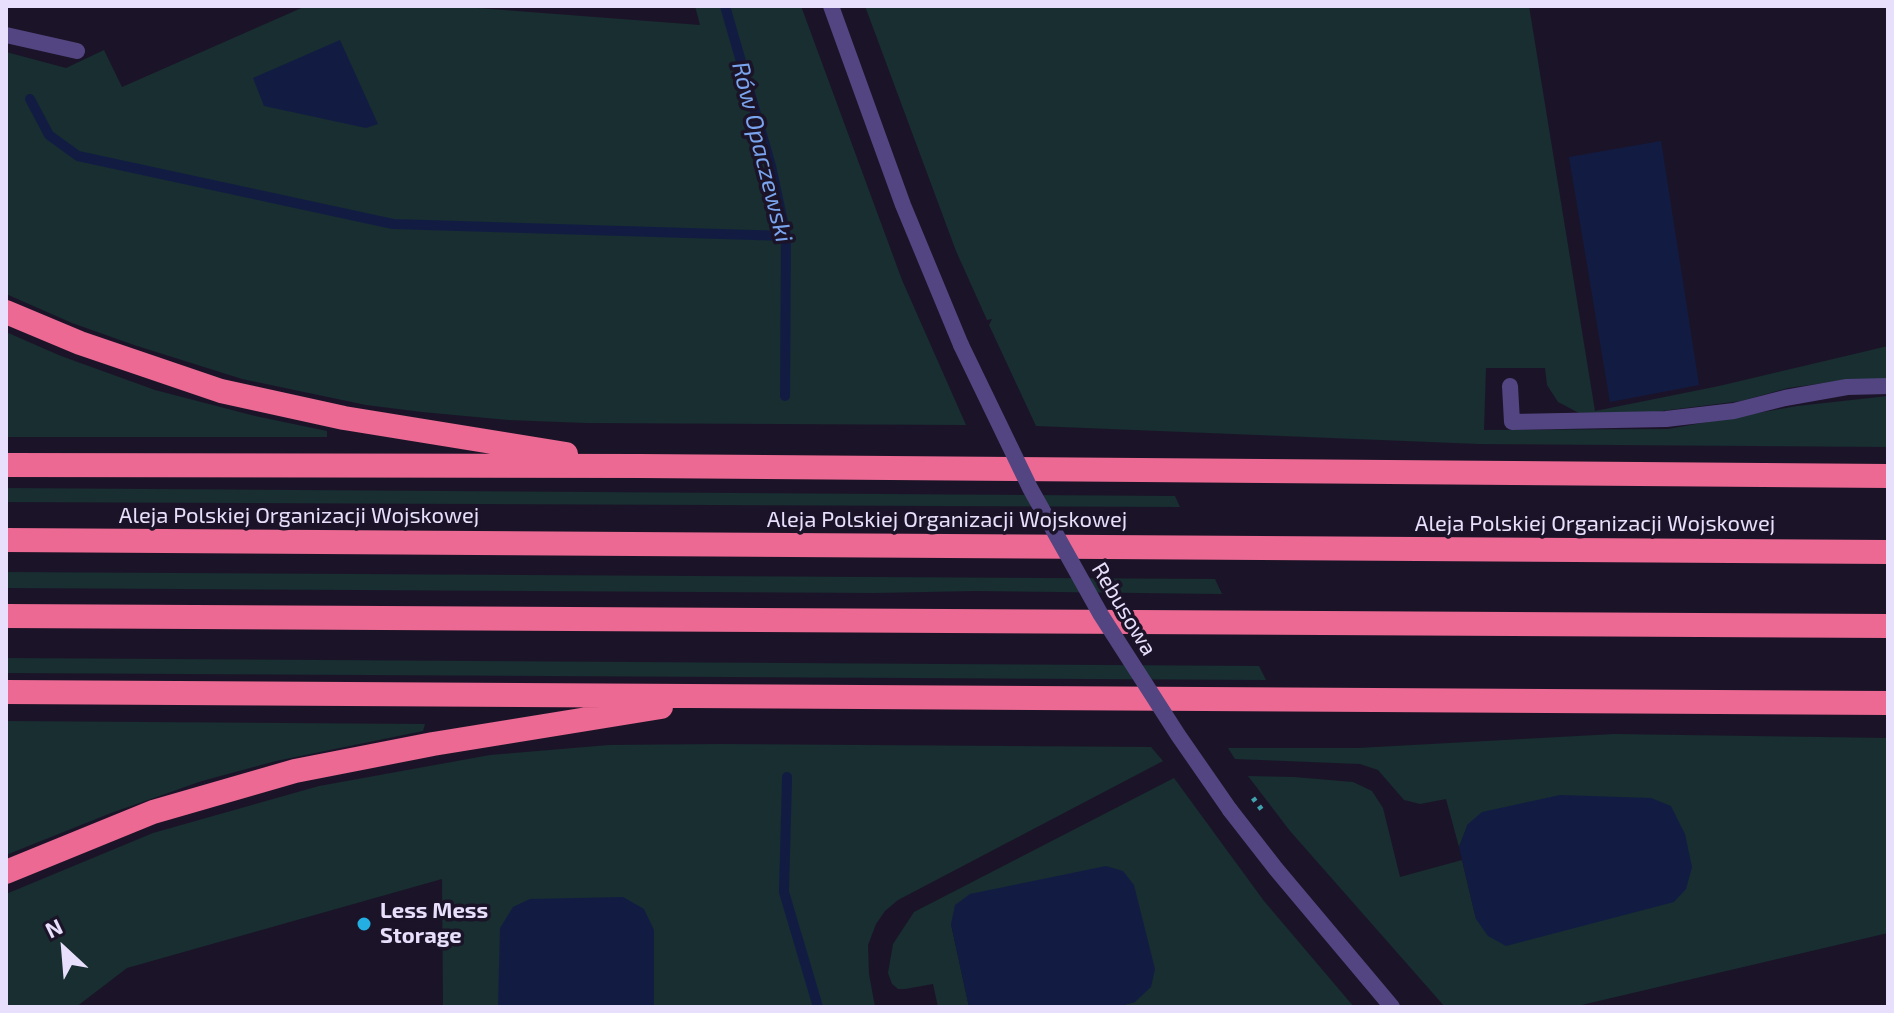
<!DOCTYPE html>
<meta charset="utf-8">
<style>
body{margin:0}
#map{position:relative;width:1894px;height:1013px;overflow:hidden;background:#1b1428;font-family:"Exo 2",sans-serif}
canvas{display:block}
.frame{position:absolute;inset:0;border:8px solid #e7dffb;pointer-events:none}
.north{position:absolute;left:24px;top:909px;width:80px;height:80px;-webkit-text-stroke:6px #1b1428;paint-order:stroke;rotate:334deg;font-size:22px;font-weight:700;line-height:32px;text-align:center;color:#e7dffb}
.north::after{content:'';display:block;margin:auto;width:28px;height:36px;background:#e7dffb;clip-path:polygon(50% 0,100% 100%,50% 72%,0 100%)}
</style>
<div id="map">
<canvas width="1894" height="1013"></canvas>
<div class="frame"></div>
<div class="north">N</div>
</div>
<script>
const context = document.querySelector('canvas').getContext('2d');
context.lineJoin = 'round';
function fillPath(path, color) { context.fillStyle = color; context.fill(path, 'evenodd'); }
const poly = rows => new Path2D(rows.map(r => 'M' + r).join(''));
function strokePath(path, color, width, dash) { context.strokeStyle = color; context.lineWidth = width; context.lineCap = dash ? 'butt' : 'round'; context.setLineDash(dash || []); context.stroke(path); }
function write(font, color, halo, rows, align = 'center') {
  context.font = font + ' "Exo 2",sans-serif'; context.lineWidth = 7; context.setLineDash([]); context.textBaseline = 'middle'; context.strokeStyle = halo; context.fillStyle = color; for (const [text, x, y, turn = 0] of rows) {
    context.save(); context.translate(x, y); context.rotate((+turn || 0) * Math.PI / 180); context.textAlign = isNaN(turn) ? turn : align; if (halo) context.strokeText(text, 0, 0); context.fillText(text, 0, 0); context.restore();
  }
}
fillPath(poly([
 [306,6,451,6,700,25,695,6,801,6,902,280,966,425,586,423,508,420,422,412,366,405,242,379,134,345,72,323,6,294,6,52,66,68,104,50,122,87],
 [865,6,1529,6,1595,411,1719,386,1888,346,1888,379,1853,379,1788,388,1741,401,1646,413,1579,413,1558,402,1547,385,1545,368,1486,368,1484,430,1668,429,1797,406,1888,396,1888,447,1479,444,1036,426,989,325,992,319,987,320,956,251],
 [6,332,61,356,155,390,255,416,327,431,327,437,6,437],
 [6,488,1175,496,1180,507,6,502],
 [6,572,1215,579,1222,594,975,591,875,593,6,588],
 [6,658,1259,666,1266,680,6,673],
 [6,721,425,724,423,731,276,761,202,781,111,813,6,855],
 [1614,734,1888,738,1888,933,1573,1007,1445,1007,1290,831,1248,776,1294,777,1353,782,1372,791,1383,808,1400,877,1462,860,1476,919,1468,824,1459,847,1446,799,1420,804,1404,800,1378,770,1360,764,1235,759,1228,748,1358,748],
 [720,744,1151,747,1163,761,898,900,885,911,876,924,868,945,869,974,875,1007,443,1007,442,879,127,968,76,1007,6,1007,6,894,153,833,319,786,490,755,609,745],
 [1174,778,1264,901,1354,1007,1116,1007,1135,1002,951,924,969,1007,938,1007,933,984,905,989,898,989,892,984,888,973,893,944,914,912]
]), '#182e31');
fillPath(poly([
 [340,40,378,124,366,128,264,106,253,78],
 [1661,141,1699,385,1610,402,1569,157],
 [1560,795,1651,798,1671,806,1685,834,1692,867,1686,889,1674,902,1506,946,1488,936,1476,919,1459,847,1468,824,1482,812],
 [1106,866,1123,871,1134,885,1155,969,1151,987,1135,1002,1116,1007,969,1007,951,924,955,905,970,894],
 [623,897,644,909,654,930,654,1007,498,1007,500,928,513,907,530,899]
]), '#121c43');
strokePath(poly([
 [725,6,771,166,786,236,785,396],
 [30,99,49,135,78,156,393,224,786,236],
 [787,777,784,892,818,1007]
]), '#121c43', 10);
strokePath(poly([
 [6,35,77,51],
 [1510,386,1512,422,1666,419,1734,411,1785,398,1847,387,1888,386]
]), '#524581', 16);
strokePath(poly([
 [831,6,903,205,961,345],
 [1230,810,1276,869,1392,1007]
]), '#524581', 16);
strokePath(poly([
 [6,312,80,343,221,391,344,418,566,454],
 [6,465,640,466,1888,476],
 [6,540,1888,552],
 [6,616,1888,626],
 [6,692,1888,703],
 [6,872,153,812,295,771,433,744,661,707]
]), '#eb6992', 24);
strokePath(poly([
 [1253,798,1262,810]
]), '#41a1ad', 5, [4, 6]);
strokePath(poly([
 [961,345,1030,488,1101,615,1178,735,1230,810]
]), '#524581', 16);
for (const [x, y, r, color] of [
 [364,924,8,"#24afe2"]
]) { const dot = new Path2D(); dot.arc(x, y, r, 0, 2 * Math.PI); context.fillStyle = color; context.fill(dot); strokePath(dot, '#1b1428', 3); }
write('22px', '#e7dffb', '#1b1428', [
 ["Aleja Polskiej Organizacji Wojskowej",299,516],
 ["Aleja Polskiej Organizacji Wojskowej",947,520],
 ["Aleja Polskiej Organizacji Wojskowej",1595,524],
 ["Rebusowa",1124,609,59]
]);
write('bold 22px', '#e7dffb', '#1b1428', [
 ["Less Mess",380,911],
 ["Storage",380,936]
], 'left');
write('italic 24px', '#7aa4ee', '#1b1428', [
 ["Rów Opaczewski",762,152,76]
]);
</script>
